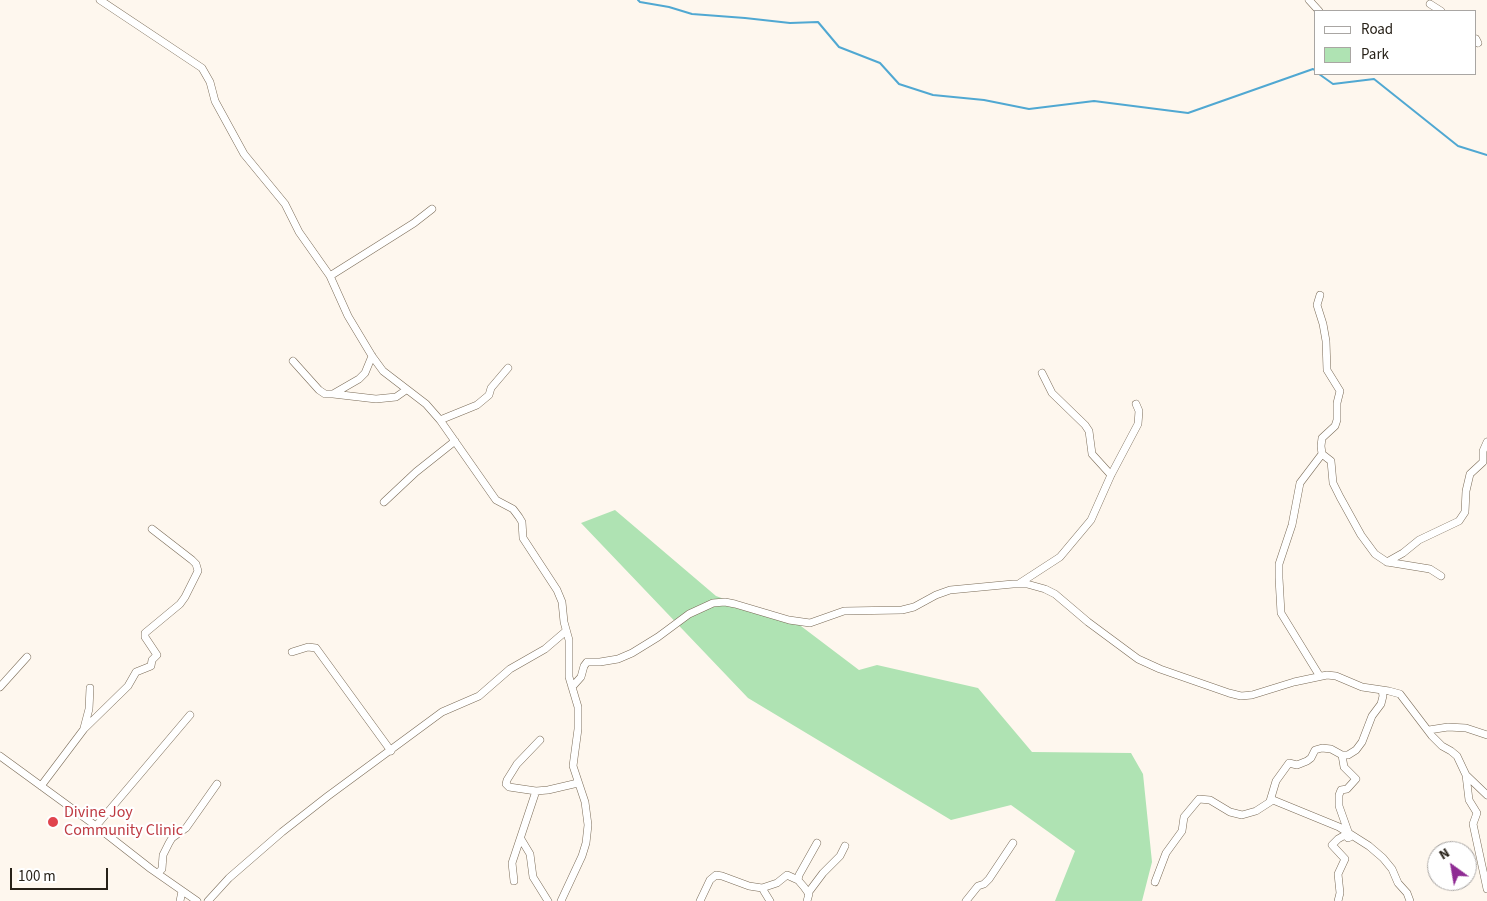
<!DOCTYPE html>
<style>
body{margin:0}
#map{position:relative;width:1487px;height:901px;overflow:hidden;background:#fef7ee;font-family:"Source Sans 3",sans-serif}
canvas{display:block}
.legend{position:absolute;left:1314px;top:10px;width:162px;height:65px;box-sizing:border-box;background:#fff;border:1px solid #a9a6a3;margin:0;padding:6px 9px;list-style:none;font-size:15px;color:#272118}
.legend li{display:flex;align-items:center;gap:10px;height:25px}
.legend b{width:25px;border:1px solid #a9a6a3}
.north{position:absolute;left:1427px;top:841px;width:50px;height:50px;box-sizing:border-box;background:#fff;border:1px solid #a9a6a3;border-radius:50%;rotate:328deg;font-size:14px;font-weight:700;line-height:20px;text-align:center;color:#272118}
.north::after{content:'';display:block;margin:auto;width:18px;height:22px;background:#8f2c94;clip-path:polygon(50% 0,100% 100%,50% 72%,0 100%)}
.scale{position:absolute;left:10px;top:868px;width:98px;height:22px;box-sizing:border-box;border:2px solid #272118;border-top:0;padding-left:6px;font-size:15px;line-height:18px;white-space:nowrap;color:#272118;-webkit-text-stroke:4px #fff;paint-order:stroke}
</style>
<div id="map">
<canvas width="1487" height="901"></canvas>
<ul class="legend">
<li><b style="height:6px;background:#fff"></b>Road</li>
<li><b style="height:14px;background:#afe3b3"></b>Park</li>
</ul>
<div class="north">N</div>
<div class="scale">100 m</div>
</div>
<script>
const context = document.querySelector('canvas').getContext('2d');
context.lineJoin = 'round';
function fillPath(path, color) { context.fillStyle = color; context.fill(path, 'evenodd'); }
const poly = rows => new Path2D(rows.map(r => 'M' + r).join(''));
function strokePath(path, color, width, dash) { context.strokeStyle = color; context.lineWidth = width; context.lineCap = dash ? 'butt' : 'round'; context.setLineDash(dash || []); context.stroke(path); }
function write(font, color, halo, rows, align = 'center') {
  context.font = font + ' "Source Sans 3",sans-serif'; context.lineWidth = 4.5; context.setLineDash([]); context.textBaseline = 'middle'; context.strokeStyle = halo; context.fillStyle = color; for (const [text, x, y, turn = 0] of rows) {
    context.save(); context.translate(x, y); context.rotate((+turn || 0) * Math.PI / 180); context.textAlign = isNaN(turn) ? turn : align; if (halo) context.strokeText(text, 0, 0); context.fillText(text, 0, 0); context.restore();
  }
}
fillPath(poly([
 [615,510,716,596,763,613,789,617,859,670,877,665,978,688,1032,752,1131,753,1143,774,1152,862,1142,901,1055,901,1075,851,1011,805,951,820,748,698,581,523]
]), '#afe3b3');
strokePath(poly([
 [638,0,640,2,669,7,692,14,745,18,790,23,818,22,839,47,880,63,899,84,933,95,984,100,1029,109,1094,101,1188,113,1313,69,1316,71],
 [1319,74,1333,84,1374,79,1458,146,1487,155]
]), '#50a8d2', 2);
const street = poly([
 [100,0,202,68,210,82,215,101,244,154,285,204,299,232,330,276,348,316,372,356,383,371,426,404,440,420,496,500,513,509,519,517,522,522,523,538,557,590,562,602,564,622,569,640,569,677,578,707,578,729,573,766,585,802,588,825,586,843,582,856,561,901],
 [1309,0,1319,11],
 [1430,4,1441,11],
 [1476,39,1478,43],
 [330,276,414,223,432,209],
 [293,361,319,390,325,394,333,394,359,379,365,373,372,356],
 [1042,373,1052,393,1085,425,1089,431,1092,454,1111,475],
 [333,394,376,399,396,397,406,390],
 [440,420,477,405,489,395,491,388,508,368],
 [1322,454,1331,461,1333,483,1340,497,1361,535,1375,554,1387,562,1430,569,1441,576],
 [384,502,416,472,455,441],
 [1387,562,1403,553,1419,540,1459,521,1465,512,1466,491,1470,474,1483,462,1483,451,1487,442],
 [1020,583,1060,557,1091,520,1111,475,1138,424,1139,411,1136,404],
 [292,652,308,647,316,648,391,751],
 [1319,675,1281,613,1279,578,1279,564,1292,525,1300,483,1322,454,1321,446,1322,438,1335,426,1337,420,1337,403,1340,391,1327,370,1326,341,1323,324,1317,305,1320,295],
 [0,687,27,657],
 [572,687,581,677,584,666,587,662,600,662,618,659,632,653,658,637,689,614,713,603,725,602,735,604,789,620,810,623,844,611,902,610,914,607,936,595,950,590,1013,584,1027,584,1045,589,1055,594,1088,622,1138,659,1160,669,1229,693,1241,696,1252,695,1294,682,1327,675,1336,676,1362,687,1389,691,1400,694,1432,736,1442,746,1451,751,1457,756,1466,775,1487,795],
 [84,728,89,709,90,688],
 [1429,730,1448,727,1466,728,1487,735],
 [540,740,517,764,507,780,506,784,509,787,536,791,548,790,578,783],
 [0,756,96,826,151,869,197,901],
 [1466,775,1469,800,1477,813,1473,824,1487,889],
 [41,786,84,729,128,686,136,672,151,666,152,660,157,655,145,637,145,633,180,604,185,597,198,571,196,564,192,560,152,529],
 [1270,801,1276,781,1289,763,1297,765,1307,761,1311,758,1315,750,1322,748,1331,749,1342,755,1348,755,1356,750,1362,742,1372,716,1381,704,1383,696,1382,690],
 [96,826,190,715],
 [521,839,530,854,533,877,548,901],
 [158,873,162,869,163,855,169,843,172,838,186,828,217,784],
 [798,880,799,875,817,843],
 [514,881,512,863,536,791],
 [1155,882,1166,853,1182,831,1184,817,1199,799,1210,800,1230,812,1242,815,1256,811,1273,800,1339,827,1369,846,1383,858,1392,869,1398,883,1407,893,1410,901],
 [762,888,777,883,787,875,798,880,804,887,809,894,807,901],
 [808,893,823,873,840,856,845,846],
 [180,901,182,891],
 [208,901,229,878,282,832,328,796,442,712,479,696,510,669,545,649,566,631],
 [700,901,710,880,716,875,722,876,749,886,762,888,770,901],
 [966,901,978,886,984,884,989,879,1013,843],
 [1338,901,1340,893,1338,874,1345,859,1332,845,1338,839,1345,835,1348,838,1350,837,1339,806,1339,795,1341,790,1347,789,1356,779,1344,767,1342,755]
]);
strokePath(street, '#7a6b57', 8);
strokePath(street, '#fff', 7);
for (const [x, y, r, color] of [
 [53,822,6,"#e0444e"]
]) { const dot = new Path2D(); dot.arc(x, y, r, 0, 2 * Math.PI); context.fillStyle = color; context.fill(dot); strokePath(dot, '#fff', 2); }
write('16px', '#be3a42', '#fff', [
 ["Divine Joy",64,813],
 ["Community Clinic",64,831]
], 'left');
</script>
